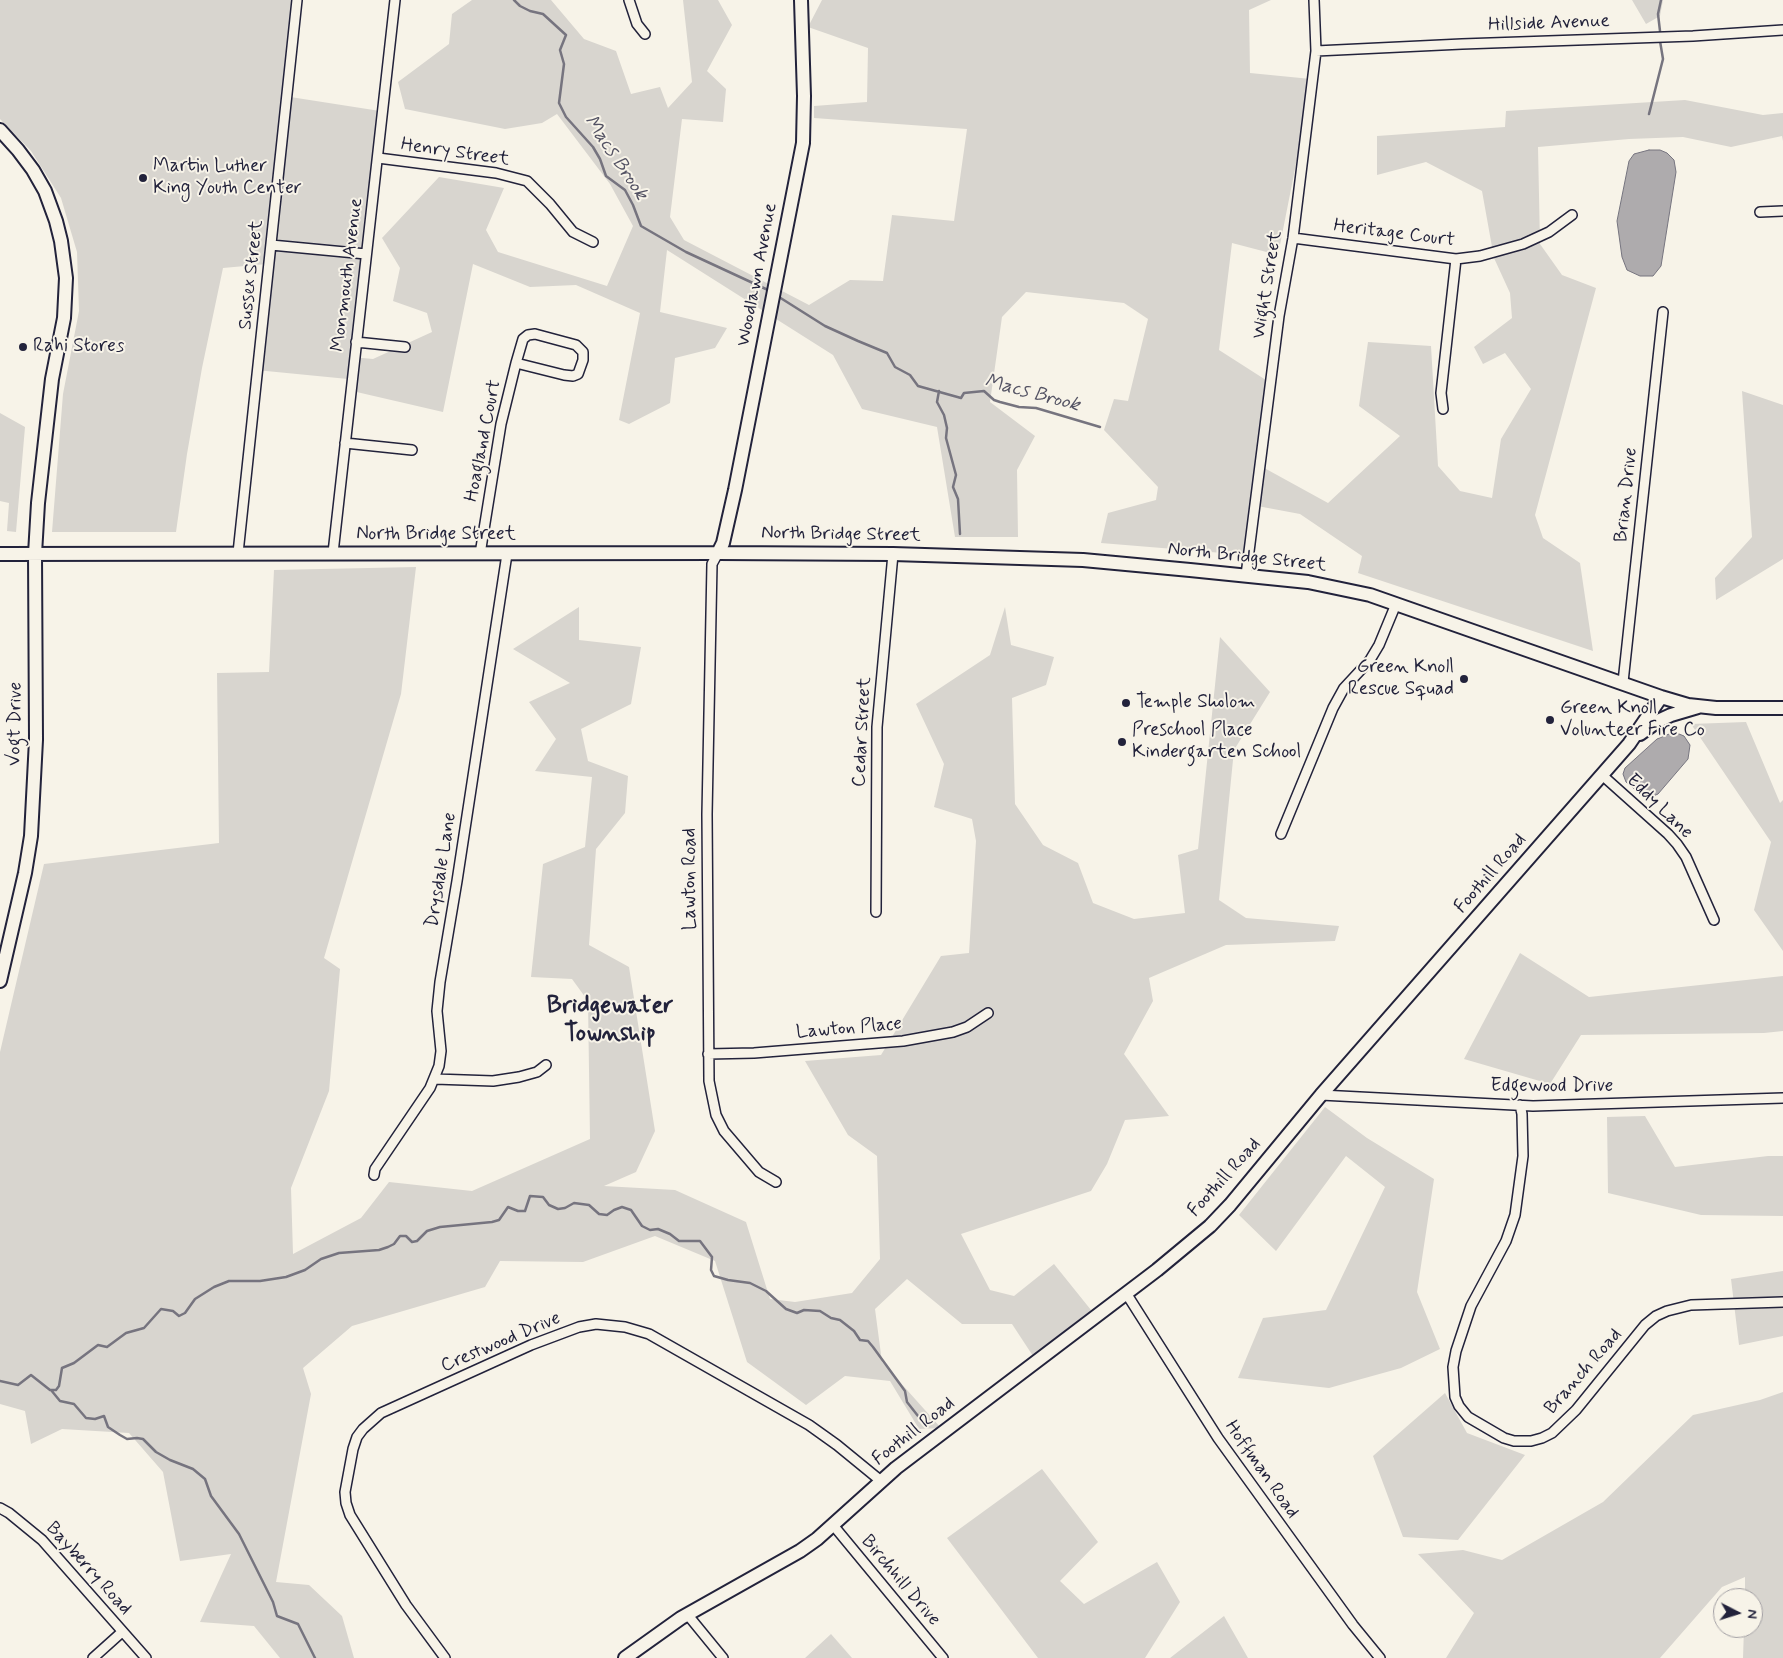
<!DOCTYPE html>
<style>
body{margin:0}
#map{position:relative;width:1783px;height:1658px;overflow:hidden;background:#f7f3e8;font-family:Mynerve,sans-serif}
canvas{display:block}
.north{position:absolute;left:1713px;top:1588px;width:50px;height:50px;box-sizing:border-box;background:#f7f3e8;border:1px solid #a29fa3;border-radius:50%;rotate:95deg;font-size:14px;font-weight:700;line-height:20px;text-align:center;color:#22223b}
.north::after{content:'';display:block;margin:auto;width:18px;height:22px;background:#22223b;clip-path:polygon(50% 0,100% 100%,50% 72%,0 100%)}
</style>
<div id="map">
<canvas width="1783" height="1658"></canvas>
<div class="north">N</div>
</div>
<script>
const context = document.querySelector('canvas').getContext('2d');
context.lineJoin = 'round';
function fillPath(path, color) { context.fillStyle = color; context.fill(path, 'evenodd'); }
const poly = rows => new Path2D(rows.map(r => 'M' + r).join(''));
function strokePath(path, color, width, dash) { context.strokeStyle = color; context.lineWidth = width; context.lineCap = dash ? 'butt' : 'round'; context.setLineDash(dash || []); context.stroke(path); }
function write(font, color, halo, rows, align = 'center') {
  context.font = font + ' Mynerve,sans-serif'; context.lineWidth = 4; context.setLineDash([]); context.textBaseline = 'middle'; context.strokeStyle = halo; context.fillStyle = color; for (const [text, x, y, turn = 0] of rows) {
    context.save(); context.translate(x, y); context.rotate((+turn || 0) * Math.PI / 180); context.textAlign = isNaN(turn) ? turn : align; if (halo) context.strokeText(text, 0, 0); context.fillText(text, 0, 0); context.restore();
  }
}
fillPath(poly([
 [0,0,294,0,284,96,380,111,352,357,373,359,432,332,427,313,393,301,400,268,382,238,439,177,504,188,486,230,498,252,607,286,633,226,610,184,557,114,542,123,505,129,405,109,398,82,449,44,452,14,472,0,551,0,584,39,616,51,631,94,660,87,668,108,692,82,683,0,718,0,732,25,707,71,726,89,723,122,682,119,670,217,684,240,809,305,850,280,883,281,892,215,954,221,967,129,814,118,814,106,867,102,868,48,808,27,822,0,1271,0,1249,10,1250,73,1311,79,1310,93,1278,255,1232,243,1219,350,1269,382,1257,464,1328,503,1400,436,1359,406,1368,342,1431,346,1438,466,1460,491,1492,498,1501,439,1531,389,1505,353,1483,364,1474,347,1512,318,1510,293,1494,258,1482,191,1426,162,1377,175,1377,136,1505,127,1506,111,1685,100,1763,115,1783,113,1783,141,1782,136,1731,147,1683,137,1629,139,1538,147,1540,244,1562,275,1596,288,1535,515,1543,538,1580,563,1593,651,1358,573,1362,556,1300,514,1252,505,1247,555,1101,543,1108,513,1156,500,1158,487,1104,430,1114,399,1128,401,1148,319,1124,303,1026,292,1002,317,990,402,1035,436,1017,470,1018,537,955,537,937,427,862,409,833,355,667,250,660,312,727,328,715,348,675,358,670,403,629,424,619,420,640,313,576,285,530,287,473,264,443,412,348,390,348,379,256,370,267,264,223,268,202,368,187,454,176,532,52,532,63,394,79,311,77,252,61,198,31,151,0,119],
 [1632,0,1663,0,1660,16,1646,24],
 [1742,391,1783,405,1783,559,1716,600,1715,578,1752,537],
 [0,413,25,427,16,532,7,531,9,503,0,501],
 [416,567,401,694,324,958,340,969,329,1091,291,1188,293,1254,361,1218,389,1182,472,1191,590,1139,588,1001,572,979,531,977,543,864,585,847,592,777,535,771,556,739,529,702,570,683,513,649,579,607,579,640,641,647,631,704,581,729,588,761,628,776,625,813,596,849,589,945,629,967,655,1131,636,1172,604,1186,675,1190,746,1222,770,1299,795,1302,852,1293,880,1259,877,1156,848,1135,805,1061,881,1055,941,956,969,953,976,841,972,819,934,807,944,764,916,704,990,655,1005,607,1011,645,1054,657,1046,685,1012,698,1015,804,1043,845,1078,863,1093,903,1134,919,1185,913,1178,855,1198,849,1220,637,1270,692,1234,750,1219,900,1246,918,1339,926,1335,941,1226,945,1149,978,1153,1001,1124,1054,1169,1116,1125,1120,1107,1164,1091,1191,961,1234,990,1290,1014,1296,1054,1264,1091,1310,1033,1356,1012,1324,962,1324,907,1279,875,1309,882,1362,941,1428,919,1429,890,1381,845,1376,806,1405,747,1362,715,1261,655,1236,583,1262,500,1261,485,1287,352,1326,303,1368,311,1394,276,1582,309,1585,342,1616,354,1658,280,1658,254,1626,200,1622,231,1554,180,1561,163,1472,129,1433,62,1429,31,1444,25,1411,0,1404,0,1052,44,864,219,843,217,673,269,672,274,570],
 [1746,722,1780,803,1783,800,1783,951,1754,910,1771,842,1691,724],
 [1520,953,1589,997,1783,976,1783,1031,1764,1033,1581,1035,1550,1084,1464,1059],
 [1325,1107,1367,1138,1434,1179,1417,1292,1440,1349,1401,1368,1329,1388,1238,1378,1263,1318,1326,1310,1385,1187,1346,1156,1276,1251,1239,1215],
 [1645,1116,1675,1167,1768,1156,1783,1156,1783,1216,1701,1215,1608,1193,1607,1117],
 [1783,1271,1783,1336,1739,1345,1731,1279],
 [1783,1392,1783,1658,1743,1658,1744,1628,1753,1628,1753,1598,1745,1598,1745,1577,1722,1587,1660,1658,1446,1658,1474,1613,1418,1554,1463,1550,1502,1560,1603,1502,1693,1415,1760,1400],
 [1445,1393,1467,1433,1525,1455,1458,1540,1403,1537,1373,1456],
 [1042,1469,1098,1542,1060,1581,1084,1604,1157,1562,1180,1602,1145,1658,1038,1658,947,1538],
 [1224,1616,1248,1658,1170,1658],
 [831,1634,852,1658,805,1658]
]), '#d8d5cf');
const water = poly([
 [1649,150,1660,150,1667,153,1674,160,1676,172,1661,266,1653,276,1640,276,1627,270,1622,257,1617,221,1629,161,1634,154,1649,150],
 [1674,732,1684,736,1690,745,1688,759,1658,794,1651,797,1642,795,1626,782,1623,774,1625,768,1657,739,1674,732]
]);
fillPath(water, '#aeabad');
strokePath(water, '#76747f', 1);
strokePath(poly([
 [514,0,520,6,530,11,543,14,566,35,560,50,564,64,559,103,566,117,593,147,600,159,606,176,625,190,633,205,641,226,686,252,768,290],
 [1660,31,1658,14,1661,0],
 [1649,114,1663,59,1660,41],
 [779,297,825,326,858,341,887,353,895,367,910,375,918,386,961,398,964,393,984,391,994,400,1000,402,1019,407,1036,408,1100,427],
 [939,391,937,402,944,415,947,428,946,438,956,475,953,487,958,499,960,534],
 [0,1381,18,1385,31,1375,50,1390,56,1390,59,1386,62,1368,74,1363,98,1345,107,1347,126,1333,144,1328,161,1309,173,1311,179,1316,185,1313,195,1299,214,1287,229,1281,260,1281,286,1277,305,1270,321,1259,339,1253,379,1250,388,1247,394,1244,400,1236,406,1236,412,1242,417,1241,427,1231,440,1227,492,1222,499,1220,508,1207,518,1211,525,1211,530,1196,543,1197,549,1205,558,1209,565,1208,574,1203,589,1205,599,1214,607,1215,614,1210,622,1207,631,1210,642,1226,650,1230,658,1229,670,1234,679,1241,700,1241,712,1257,711,1270,714,1276,728,1280,750,1283,766,1291,786,1309,797,1313,804,1310,820,1311,831,1318,840,1320,854,1331,860,1340,868,1341,873,1347,905,1391,907,1402,918,1416],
 [51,1390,60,1401,74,1404,86,1418,95,1419,104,1416,108,1427,120,1435,127,1439,137,1438,143,1439,156,1452,170,1460,193,1469,205,1479,211,1496,239,1534,273,1602,277,1616,298,1624,315,1658]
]), '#76747f', 2.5);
const street = poly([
 [629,0,637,24,645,34],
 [1316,51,1462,44,1693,36,1783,30],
 [378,158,496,173,527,181,550,204,573,232,593,242],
 [1760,212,1783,211],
 [1293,238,1456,259,1480,256,1523,244,1549,232,1572,215],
 [271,245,366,254],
 [535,334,576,345,583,352,583,360,578,374,573,376,564,375,516,363,523,339,528,335,535,334],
 [356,342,405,347],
 [1443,409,1441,393,1456,259],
 [345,443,412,450],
 [238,553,297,0],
 [333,553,395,0],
 [718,553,712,564,707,814,709,1081,716,1115,724,1131,759,1172,776,1182],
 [480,554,501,424,516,363],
 [1246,575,1279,316,1293,238,1316,51,1314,0],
 [1623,682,1663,312],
 [1602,775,1668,834,1677,844,1686,857,1714,920],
 [1281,834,1333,708,1344,688,1370,660,1379,645,1396,604],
 [876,912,877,727,893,554],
 [708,1054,754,1053,903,1041,953,1032,967,1027,988,1013],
 [435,1079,493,1081,519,1077,537,1072,546,1065],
 [1321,1095,1533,1106,1783,1098],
 [1520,1105,1522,1114,1523,1156,1515,1215,1506,1241,1471,1306,1456,1351,1453,1367,1455,1397,1459,1406,1468,1417,1504,1438,1514,1441,1531,1441,1542,1438,1552,1433,1576,1410,1645,1325,1656,1316,1667,1311,1691,1305,1783,1302],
 [374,1175,375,1169,430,1088,439,1066,441,1051,437,1011,440,982,457,881,507,554],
 [1126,1293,1218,1438,1353,1625,1380,1658],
 [0,1508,9,1513,42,1540,146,1658],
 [833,1525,943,1658],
 [687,1614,723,1658],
 [93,1658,122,1632],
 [445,1658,406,1605,350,1515,346,1503,345,1492,353,1449,357,1437,363,1429,381,1413,531,1345,579,1327,596,1324,625,1327,649,1334,809,1425,837,1445,881,1481]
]);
const secondary = poly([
 [0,130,18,150,33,170,45,191,56,221,61,241,66,278,64,318,52,379,38,503,35,554,36,740,31,836,25,873,0,981],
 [718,553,723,543,735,490,803,143,804,96,801,0],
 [0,554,718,553,893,554,1083,560,1190,570,1308,582,1370,595,1661,697,1688,705,1716,708,1783,708],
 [1640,734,1658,721,1671,715,1698,707],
 [625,1658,681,1618,800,1551,817,1539,896,1468,1157,1270,1210,1226,1230,1205,1321,1095,1629,744,1661,697]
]);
strokePath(street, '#22223b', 12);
strokePath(secondary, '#22223b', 16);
strokePath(street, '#f7f3e8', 9);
strokePath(secondary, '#f7f3e8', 12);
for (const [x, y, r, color] of [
 [143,178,5,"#22223b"],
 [23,347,5,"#22223b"],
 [1464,679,5,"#22223b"],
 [1126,703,5,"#22223b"],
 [1550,720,5,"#22223b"],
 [1122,742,5,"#22223b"]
]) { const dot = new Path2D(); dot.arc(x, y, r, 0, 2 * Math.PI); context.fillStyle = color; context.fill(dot); strokePath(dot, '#f7f3e8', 2); }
write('19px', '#22223b', '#f7f3e8', [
 ["Hillside Avenue",1549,24,-2],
 ["Henry Street",455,153,8],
 ["Heritage Court",1394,234,7],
 ["Sussex Street",252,275,-84],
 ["Monmouth Avenue",348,275,-83],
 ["Woodlawn Avenue",758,275,-79],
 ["Wight Street",1268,285,-81],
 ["Hoagland Court",484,441,-79],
 ["Brian Drive",1627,495,-84],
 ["North Bridge Street",436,535],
 ["North Bridge Street",841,535,1],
 ["North Bridge Street",1247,558,6],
 ["Vogt Drive",16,724,-89],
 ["Cedar Street",863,732,-87],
 ["Eddy Lane",1659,807,44],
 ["Drysdale Lane",442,870,-81],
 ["Foothill Road",1491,874,-49],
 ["Lawton Road",691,879,-90],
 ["Lawton Place",849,1029,-5],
 ["Edgewood Drive",1552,1087],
 ["Foothill Road",1225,1178,-48],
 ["Crestwood Drive",501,1343,-23],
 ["Branch Road",1584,1372,-49],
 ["Foothill Road",914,1432,-38],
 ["Hoffman Road",1261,1470,55],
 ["Bayberry Road",88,1569,48],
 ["Birchhill Drive",900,1581,50]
]);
write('19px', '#22223b', '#f7f3e8', [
 ["Martin Luther",153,167],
 ["King Youth Center",153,189],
 ["Rahi Stores",33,347],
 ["Green Knoll",1454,668,"right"],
 ["Rescue Squad",1454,690,"right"],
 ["Temple Sholom",1136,703],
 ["Green Knoll",1560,709],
 ["Volunteer Fire Co",1560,731],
 ["Preschool Place",1132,731],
 ["Kindergarten School",1132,753]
], 'left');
write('italic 20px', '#535263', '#f7f3e8', [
 ["Macs Brook",615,158,56],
 ["Macs Brook",1032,394,15]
]);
write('bold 24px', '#22223b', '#f7f3e8', [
 ["Bridgewater",610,1007],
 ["Township",610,1035]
]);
</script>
